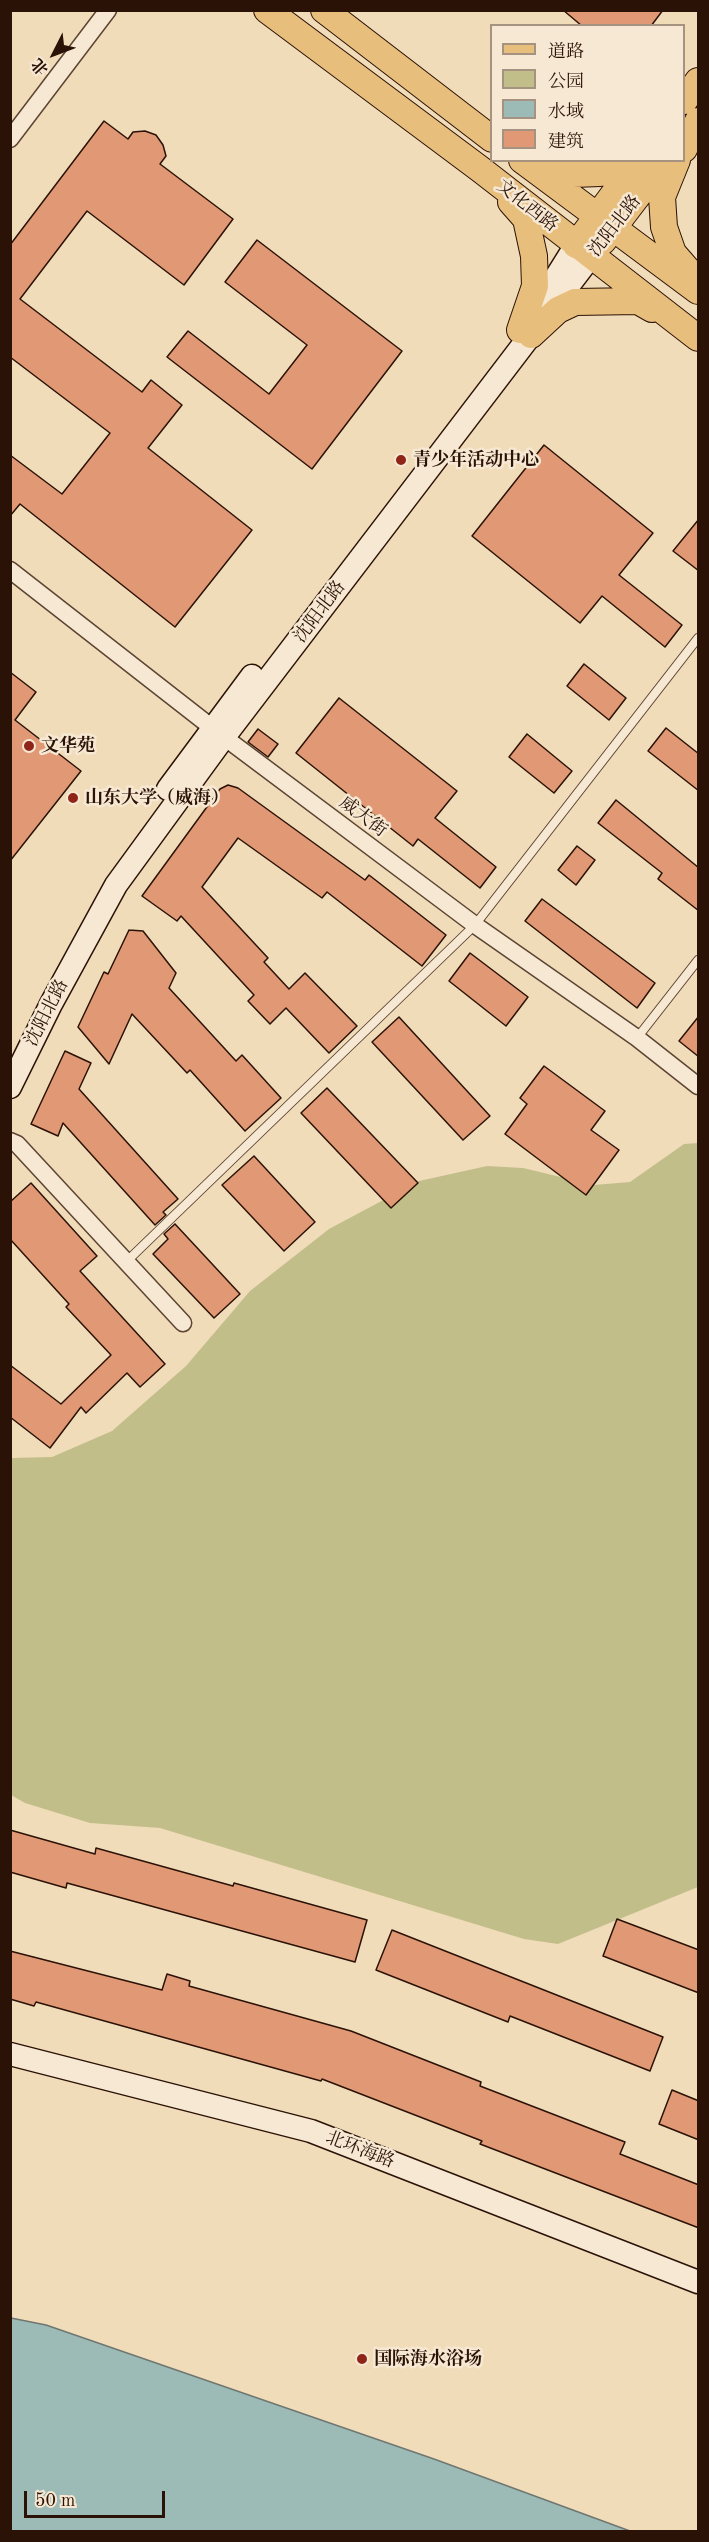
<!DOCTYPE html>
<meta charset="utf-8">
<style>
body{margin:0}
#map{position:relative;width:709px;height:2542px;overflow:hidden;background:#f1dcba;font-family:"Old Standard TT","Noto Serif SC",serif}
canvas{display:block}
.frame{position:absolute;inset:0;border:12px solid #2b1206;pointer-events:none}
.legend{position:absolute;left:490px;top:24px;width:195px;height:138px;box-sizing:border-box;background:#f6e8d2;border:2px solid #a59280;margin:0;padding:8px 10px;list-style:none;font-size:18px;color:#2b1206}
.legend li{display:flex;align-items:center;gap:12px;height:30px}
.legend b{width:30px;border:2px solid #a59280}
.north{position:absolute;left:24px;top:24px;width:60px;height:60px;-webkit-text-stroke:4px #f6e8d2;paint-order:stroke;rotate:228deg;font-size:16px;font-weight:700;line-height:24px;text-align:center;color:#2b1206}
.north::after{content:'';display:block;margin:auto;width:21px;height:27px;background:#2b1206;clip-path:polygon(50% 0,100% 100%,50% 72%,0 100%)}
.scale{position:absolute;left:24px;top:2491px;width:141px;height:27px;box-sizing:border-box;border:3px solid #2b1206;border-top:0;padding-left:8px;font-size:18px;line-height:21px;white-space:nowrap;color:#2b1206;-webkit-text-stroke:4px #f6e8d2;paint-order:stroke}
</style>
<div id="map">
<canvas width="709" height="2542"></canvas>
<div class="frame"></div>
<ul class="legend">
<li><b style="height:8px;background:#e8be7d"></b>道路</li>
<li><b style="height:16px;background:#c2be8a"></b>公园</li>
<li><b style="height:16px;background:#9cbab6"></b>水域</li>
<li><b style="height:16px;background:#e19975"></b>建筑</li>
</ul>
<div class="north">北</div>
<div class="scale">50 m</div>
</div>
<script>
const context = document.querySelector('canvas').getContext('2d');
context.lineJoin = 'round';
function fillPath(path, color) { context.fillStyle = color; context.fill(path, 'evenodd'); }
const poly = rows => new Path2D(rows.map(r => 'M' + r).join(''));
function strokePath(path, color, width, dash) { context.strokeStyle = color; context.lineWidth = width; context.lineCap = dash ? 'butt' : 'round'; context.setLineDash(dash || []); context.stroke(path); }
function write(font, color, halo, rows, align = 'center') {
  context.font = font + ' "Old Standard TT","Noto Serif SC",serif'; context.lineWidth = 5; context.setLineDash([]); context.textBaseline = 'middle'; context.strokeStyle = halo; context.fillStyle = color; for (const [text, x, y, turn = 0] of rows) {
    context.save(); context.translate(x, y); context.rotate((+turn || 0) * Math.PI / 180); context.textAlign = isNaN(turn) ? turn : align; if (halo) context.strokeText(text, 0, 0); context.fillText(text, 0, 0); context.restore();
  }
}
fillPath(poly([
 [698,1143,698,1887,558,1944,524,1939,160,1828,90,1823,25,1803,11,1795,11,1458,52,1457,112,1431,186,1366,250,1291,329,1229,419,1181,487,1166,523,1168,594,1185,630,1182,684,1144]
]), '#c2be8a');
const water = poly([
 [11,2318,46,2325,434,2459,630,2531,11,2531,11,2318]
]);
fillPath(water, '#9cbab6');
strokePath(water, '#6f7770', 1.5);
const building = poly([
 [563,10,663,10,651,26,582,26,563,10],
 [104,121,128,139,133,132,145,131,156,135,163,145,166,156,160,164,233,219,184,285,87,211,20,299,142,392,151,380,182,405,148,448,252,530,175,627,20,504,10,516,10,455,62,494,110,433,10,357,10,245,104,121],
 [257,240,402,351,312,469,167,357,188,331,269,394,307,345,225,282,257,240],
 [544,445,653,533,619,575,682,625,665,647,602,596,580,623,472,536,544,445],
 [699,519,699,571,673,551,699,519],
 [584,664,626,698,609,720,567,686,584,664],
 [10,672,36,692,15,720,81,771,10,861,10,672],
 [339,698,457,791,435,818,496,867,480,888,418,839,413,846,296,753,339,698],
 [666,728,699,754,699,791,648,751,666,728],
 [258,729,278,744,268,757,248,742,258,729],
 [527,734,572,771,554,793,509,757,527,734],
 [228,785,238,788,365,880,369,875,446,935,422,966,327,892,322,898,238,838,202,887,268,958,264,962,289,989,305,973,357,1026,329,1053,286,1008,270,1024,248,1001,254,995,181,916,177,921,142,896,220,789,228,785],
 [616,800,699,868,699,911,658,879,662,873,598,823,616,800],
 [577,846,595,860,576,885,558,870,577,846],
 [542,899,655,983,637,1008,525,921,542,899],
 [129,930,143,931,176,973,169,988,236,1061,242,1055,281,1098,245,1131,190,1070,187,1073,132,1014,109,1064,78,1027,104,972,108,974,129,930],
 [470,953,528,997,506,1026,449,981,470,953],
 [699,1016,699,1057,679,1041,699,1016],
 [399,1017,490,1116,463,1140,372,1042,399,1017],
 [65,1051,91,1063,79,1089,178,1199,163,1212,166,1215,155,1225,63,1123,58,1136,31,1124,65,1051],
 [544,1066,605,1111,591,1130,619,1150,586,1195,505,1134,527,1104,520,1098,544,1066],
 [327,1088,418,1183,391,1208,301,1113,327,1088],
 [254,1156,315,1222,284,1251,222,1185,254,1156],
 [31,1183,97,1256,80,1271,165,1364,140,1387,127,1373,86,1413,81,1407,50,1448,10,1417,10,1365,61,1404,111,1355,66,1307,69,1304,10,1239,10,1202,31,1183],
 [175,1224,240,1294,214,1318,153,1254,168,1239,164,1234,175,1224],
 [10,1830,95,1854,96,1848,233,1886,234,1883,367,1920,355,1962,67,1883,66,1888,10,1872,10,1830],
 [617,1919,699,1950,699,1993,603,1956,617,1919],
 [392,1930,663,2037,650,2071,510,2016,508,2022,376,1970,392,1930],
 [10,1951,162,1990,167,1974,190,1981,189,1986,351,2031,481,2082,480,2086,625,2142,620,2154,699,2185,699,2228,480,2144,482,2141,322,2079,321,2081,36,2002,34,2006,10,1999,10,1951],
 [672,2090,699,2101,699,2140,659,2124,672,2090]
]);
fillPath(building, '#e19975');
strokePath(building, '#2b1206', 1.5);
const lane = poly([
 [637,1038,698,960],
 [126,1262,475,925,698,638]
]);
const street = poly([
 [10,139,108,10],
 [10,570,224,737,475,925,637,1038,698,1086],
 [10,1141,17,1144,183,1323]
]);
const secondary = poly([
 [546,293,576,245],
 [168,789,252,676],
 [10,1087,51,1004,116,885,224,737,591,256],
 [10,2054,311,2131,698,2282]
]);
const primary = poly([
 [267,10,480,169,698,338],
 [324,10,492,139],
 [684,101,698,81],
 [684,149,698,121],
 [522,160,698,291],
 [677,160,662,197,664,227,673,253,693,276],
 [538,162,573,174,600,173,619,160],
 [511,202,526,219,534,256,535,286,520,330],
 [603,241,665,160],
 [576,245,639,160],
 [531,335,558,310,575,302,638,301,652,309]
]);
strokePath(lane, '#5c4433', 10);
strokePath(street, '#5c4433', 19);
strokePath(secondary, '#2b1206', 25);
strokePath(primary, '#2b1206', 28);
strokePath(lane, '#f6e8d2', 8);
strokePath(street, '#f6e8d2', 16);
strokePath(secondary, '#f6e8d2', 22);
strokePath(primary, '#e8be7d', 26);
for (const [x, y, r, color] of [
 [401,460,6,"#8f2418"],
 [29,746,6,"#8f2418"],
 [73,798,6,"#8f2418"],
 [362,2359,6,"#8f2418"]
]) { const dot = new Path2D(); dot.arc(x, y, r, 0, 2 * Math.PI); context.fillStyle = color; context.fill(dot); strokePath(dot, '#f6e8d2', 2); }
write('18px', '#2b1206', '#f6e8d2', [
 ["文化西路",527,206,38],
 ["沈阳北路",615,226,-52],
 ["沈阳北路",320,612,-53],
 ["威大街",363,817,37],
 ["沈阳北路",47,1013,-63],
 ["北环海路",360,2150,21]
]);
write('bold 18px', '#2b1206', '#f6e8d2', [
 ["青少年活动中心",413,460],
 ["文华苑",41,746],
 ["山东大学（威海）",85,798],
 ["国际海水浴场",374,2359]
], 'left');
</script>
